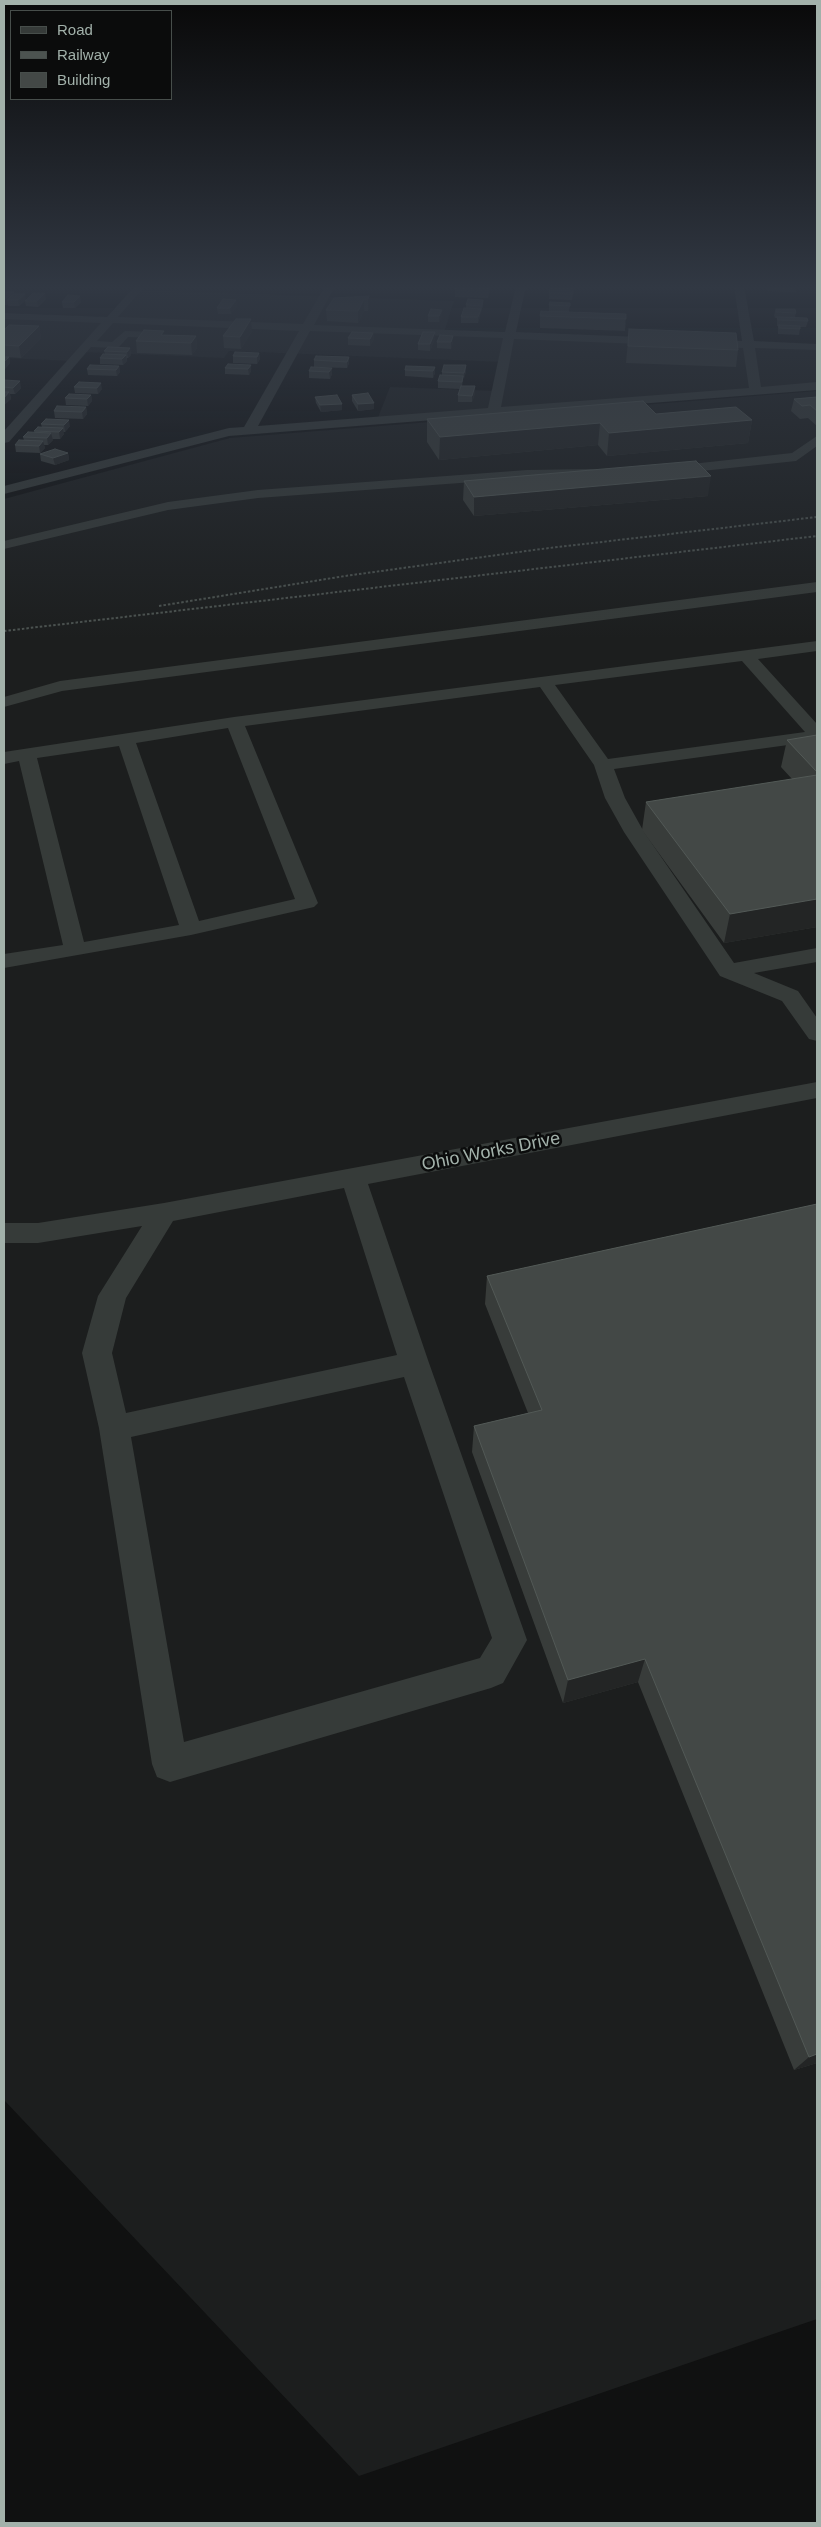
<!DOCTYPE html>
<style>
body{margin:0}
#map{position:relative;width:821px;height:2527px;overflow:hidden;background:#101111;font-family:Arial,sans-serif}
canvas{display:block}
.frame{position:absolute;inset:0;border:5px solid #a2b1aa;pointer-events:none}
.legend{position:absolute;left:10px;top:10px;width:162px;height:90px;box-sizing:border-box;background:#0b0c0c;border:1px solid #474e4b;margin:0;padding:6px 9px;list-style:none;font-size:15px;color:#a2b1aa}
.legend li{display:flex;align-items:center;gap:10px;height:25px}
.legend b{width:25px;border:1px solid #474e4b}
</style>
<div id="map">
<canvas width="821" height="2527"></canvas>
<div class="frame"></div>
<ul class="legend">
<li><b style="height:6px;background:#363b39"></b>Road</li>
<li><b style="height:6px;background:#4c5350"></b>Railway</li>
<li><b style="height:14px;background:#434846"></b>Building</li>
</ul>
</div>
<script>
const context = document.querySelector('canvas').getContext('2d');
context.lineJoin = 'round';
function fillPath(path, color) { context.fillStyle = color; context.fill(path, 'evenodd'); }
const poly = rows => new Path2D(rows.map(r => 'M' + r).join(''));
function strokePath(path, color, width, dash) { context.strokeStyle = color; context.lineWidth = width; context.lineCap = dash ? 'butt' : 'round'; context.setLineDash(dash || []); context.stroke(path); }
function write(font, color, halo, rows, align = 'center') {
  context.font = font + ' Arial,sans-serif'; context.lineWidth = 5; context.setLineDash([]); context.textBaseline = 'middle'; context.strokeStyle = halo; context.fillStyle = color; for (const [text, x, y, turn = 0] of rows) {
    context.save(); context.translate(x, y); context.rotate((+turn || 0) * Math.PI / 180); context.textAlign = isNaN(turn) ? turn : align; if (halo) context.strokeText(text, 0, 0); context.fillText(text, 0, 0); context.restore();
  }
}
fillPath(poly([
 [136,290,454,301,444,332,817,347,817,386,377,420,390,387,496,391,503,362,229,351,224,358,81,352,73,361,4,358,4,316,109,320],
 [817,391,817,2319,359,2476,4,2100,4,499,230,438]
]), '#1c1e1e');
fillPath(poly([
 [135,286,145,286,118,317,303,324,325,286,335,286,314,325,505,332,516,286,526,286,516,332,742,341,734,286,744,286,754,341,817,344,817,350,755,348,761,387,817,382,817,390,229,436,4,494,4,486,229,428,244,427,299,331,113,323,97,341,112,342,125,331,154,332,160,335,154,338,128,337,119,347,115,348,91,347,9,442,4,443,4,431,101,323,4,319,4,313,107,317,135,286],
 [310,331,503,338,488,408,258,426,310,331],
 [514,339,743,348,749,388,501,407,514,339],
 [817,436,817,446,796,461,664,475,657,471,664,467,792,453,817,436],
 [591,469,596,470,598,473,596,476,527,478,258,498,168,510,4,549,4,541,168,502,258,490,527,470,591,469],
 [817,582,817,592,62,691,4,707,4,697,60,681,817,582],
 [817,641,817,651,758,659,817,724,817,741,614,769,625,798,644,832,734,963,817,948,817,962,754,973,798,991,817,1018,817,1041,809,1039,782,1001,720,976,624,832,605,798,594,765,540,687,245,726,318,903,314,907,191,935,4,968,4,954,63,945,19,761,4,764,4,752,234,717,817,641],
 [742,661,805,732,608,759,555,685,742,661],
 [228,728,295,899,199,921,136,743,228,728],
 [119,746,179,925,84,942,37,758,119,746],
 [817,1082,817,1098,368,1184,429,1363,527,1640,503,1683,491,1688,170,1782,157,1777,152,1764,99,1428,82,1353,98,1296,142,1226,38,1243,4,1243,4,1223,38,1223,164,1203,817,1082],
 [344,1188,397,1355,126,1413,112,1353,126,1298,173,1221,344,1188],
 [404,1377,492,1638,480,1658,184,1742,131,1437,404,1377]
]), '#363b39');
strokePath(poly([
 [159,606,345,576,541,549,817,517],
 [4,631,817,536]
]), '#4c5350', 2, [2.5, 2]);
fillPath(poly([
 [4,286,20,286,17,288,4,288],
 [457,286,490,286,490,289,488,298,455,297,455,291],
 [552,286,574,286,572,300,549,299,549,293,551,290],
 [767,286,797,286,796,292,768,291],
 [4,292,14,292,14,294,26,300,46,299,38,307,26,306,25,301,19,306,8,306,8,304,6,305,4,305],
 [369,296,369,307,368,311,364,311,358,323,327,321,326,310],
 [236,300,237,306,231,314,218,314,217,308],
 [62,302,81,302,75,308,63,308],
 [570,303,569,312,626,314,625,331,540,328,540,316,549,311,549,305],
 [466,305,483,306,481,312,478,323,461,323,461,317,466,309],
 [776,309,796,313,795,317,808,321,806,327,800,327,800,329,799,335,778,334,778,326,777,326,777,318,775,318,774,315],
 [428,316,442,316,439,322,428,322],
 [39,326,41,338,21,358,9,357,10,363,4,370,4,330],
 [629,329,738,350,736,367,626,363],
 [252,331,241,349,224,348,223,336],
 [373,333,374,339,370,346,348,345,348,338],
 [164,335,196,336,197,348,192,355,137,353,136,341],
 [453,336,453,342,451,349,437,348,437,342],
 [435,338,430,351,418,350,418,344],
 [130,348,131,355,128,358,127,358,127,361,123,365,100,364,100,358,105,354,104,351],
 [259,353,260,359,257,364,233,363,233,356],
 [349,357,349,363,347,368,314,367,314,360],
 [251,365,251,371,249,375,225,374,225,368],
 [466,365,466,372,463,379,462,386,475,393,472,402,458,402,458,395,460,389,438,388,438,381,442,375,442,372],
 [119,366,120,372,117,376,88,375,87,369],
 [435,367,435,373,433,378,405,376,405,370],
 [332,368,332,374,330,379,309,378,309,371],
 [4,380,21,388,15,394,10,394,11,399,4,405],
 [79,382,102,389,98,394,75,393,74,387],
 [91,395,92,401,88,406,66,405,65,398],
 [352,395,374,409,358,411,352,401],
 [315,397,342,410,321,412,316,403],
 [817,397,817,426,808,418,800,419,791,411,794,399],
 [86,407,87,414,83,419,55,418,54,411],
 [656,414,752,420,748,443,607,456,598,445,439,460,427,442,427,419],
 [46,419,70,426,65,432,63,432,64,434,60,439,52,439,53,440,48,445,44,445,45,448,40,453,16,452,15,445,24,440,23,437,35,433,34,431,42,427,41,424],
 [68,453,69,460,55,465,41,461,40,454],
 [464,481,708,496,474,516,463,500],
 [817,735,817,927,724,943,642,830,646,802,792,779,781,767,787,740],
 [817,1204,817,2063,794,2070,638,1682,563,1703,472,1452,474,1426,528,1413,485,1304,487,1276]
]), '#383c3a');
fillPath(poly([
 [14,292,15,298,7,300,8,304,6,305,5,299],
 [45,293,46,299,38,307,37,301],
 [25,294,26,300,19,306,18,300],
 [80,296,81,302,75,308,74,302],
 [369,296,369,307,368,311,368,299],
 [364,299,364,311,358,323,358,311],
 [236,300,237,306,231,314,230,308],
 [481,309,480,315,478,323,478,317],
 [442,310,442,316,439,322,439,316],
 [251,319,252,331,241,349,240,337],
 [39,326,41,338,21,358,19,346],
 [435,332,435,338,430,351,430,344],
 [373,333,374,339,370,346,370,339],
 [196,336,197,348,192,355,191,343],
 [453,336,453,342,451,349,451,342],
 [130,348,131,355,128,358,127,352],
 [259,353,260,359,257,364,257,357],
 [126,355,127,361,123,365,122,359],
 [9,357,10,363,4,370,4,362],
 [349,357,349,363,347,368,347,362],
 [251,365,251,371,249,375,248,369],
 [466,365,466,372,464,379,464,373],
 [119,366,120,372,117,376,116,370],
 [435,367,435,373,433,378,433,371],
 [332,368,332,374,330,379,329,372],
 [20,381,21,388,15,394,13,388],
 [101,383,102,389,98,394,97,388],
 [475,386,475,393,472,402,472,396],
 [9,392,11,399,4,405,4,398],
 [91,395,92,401,88,406,87,399],
 [374,403,374,409,358,411,358,404],
 [342,404,342,410,321,412,320,405],
 [86,407,87,414,83,419,82,412],
 [69,420,70,426,65,432,64,425],
 [752,420,748,443,607,456,609,433],
 [600,423,598,445,439,460,440,437],
 [63,428,64,434,60,439,59,432],
 [51,433,53,440,48,445,47,438],
 [43,441,45,448,40,453,39,446],
 [68,453,69,460,55,465,53,458],
 [711,476,708,496,474,516,474,497],
 [817,899,817,927,724,943,730,914],
 [645,1659,638,1682,563,1703,568,1680],
 [817,2054,817,2063,794,2070,809,2057]
]), '#232525');
const building = poly([
 [457,286,490,286,490,287,457,286],
 [552,286,574,286,573,289,551,289,552,286],
 [456,287,489,288,488,292,455,291,456,287],
 [550,290,573,291,573,294,549,293,550,290],
 [4,292,14,292,5,299,4,299,4,292],
 [33,293,45,293,37,301,25,301,33,293],
 [13,294,25,294,18,300,7,300,13,294],
 [68,295,80,296,74,302,62,302,68,295],
 [369,296,368,299,364,299,358,311,326,310,334,298,369,296],
 [223,299,236,300,230,308,217,308,223,299],
 [468,299,483,300,482,306,466,305,468,299],
 [550,302,570,303,570,306,549,305,550,302],
 [464,308,481,309,478,317,461,317,464,308],
 [431,309,442,310,439,316,428,316,431,309],
 [776,309,795,309,796,313,776,312,776,309],
 [541,311,626,314,626,319,540,316,541,311],
 [777,317,807,318,808,321,778,320,777,317],
 [236,319,251,319,240,337,223,336,236,319],
 [9,325,39,326,19,346,4,345,4,330,9,325],
 [779,325,800,326,800,329,779,328,779,325],
 [629,329,736,333,738,350,628,346,629,329],
 [144,330,164,331,161,335,196,336,191,343,136,341,144,330],
 [352,332,373,333,370,339,348,338,352,332],
 [423,332,435,332,430,344,418,344,423,332],
 [440,335,453,336,451,342,437,342,440,335],
 [108,347,130,348,127,352,104,351,108,347],
 [235,352,259,353,257,357,233,356,235,352],
 [103,354,126,355,122,359,100,358,103,354],
 [316,356,349,357,347,362,314,360,316,356],
 [4,357,9,357,4,362,4,357],
 [228,364,251,365,248,369,225,368,228,364],
 [90,365,119,366,116,370,87,369,90,365],
 [444,365,466,365,464,373,442,372,444,365],
 [406,366,435,367,433,371,405,370,406,366],
 [311,367,332,368,329,372,309,371,311,367],
 [440,375,463,376,462,382,438,381,440,375],
 [4,380,20,381,13,388,4,387,4,380],
 [79,382,101,383,97,388,74,387,79,382],
 [461,386,475,386,472,396,458,395,461,386],
 [4,392,9,392,4,398,4,392],
 [368,393,374,403,358,404,352,395,368,393],
 [69,394,91,395,87,399,65,398,69,394],
 [337,395,342,404,320,405,315,397,337,395],
 [817,397,817,411,810,405,802,406,794,399,817,397],
 [643,401,656,414,736,407,752,420,609,433,600,423,440,437,427,419,643,401],
 [57,406,86,407,82,412,54,411,57,406],
 [46,419,69,420,64,425,41,424,46,419],
 [38,427,63,428,59,432,34,431,38,427],
 [28,432,51,433,47,438,23,437,28,432],
 [19,440,43,441,39,446,15,445,19,440],
 [55,449,68,453,53,458,40,454,55,449],
 [696,461,711,476,474,497,464,481,696,461],
 [817,735,817,772,787,740,817,735],
 [817,775,817,899,730,914,646,802,817,775],
 [817,1204,817,2054,809,2057,645,1659,568,1680,474,1426,542,1410,487,1276,817,1204]
]);
fillPath(building, '#434846');
strokePath(building, '#525956', 1);
const sky = context.createLinearGradient(0, 0, 0, 639);
sky.addColorStop(0, '#090909');
sky.addColorStop(0.45, '#313843');
sky.addColorStop(1, '#31384300');
context.fillStyle = sky;
context.fillRect(0, 0, 821, 639);
write('18px', '#a2b1aa', '#0b0c0c', [
 ["Ohio Works Drive",491,1152,-11]
]);
</script>
